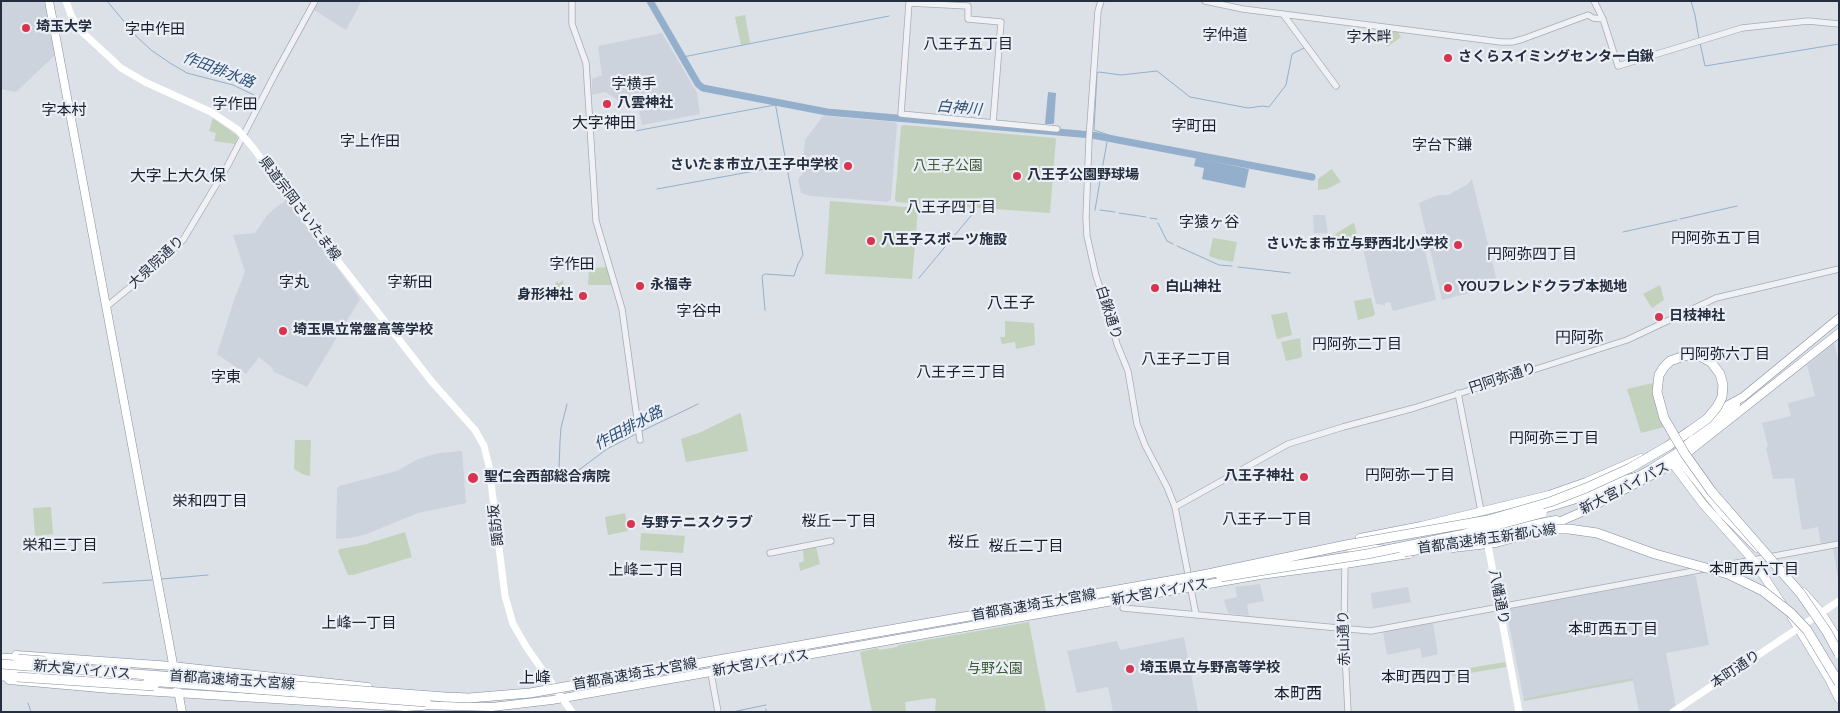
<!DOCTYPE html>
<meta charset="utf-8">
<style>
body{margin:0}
#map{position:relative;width:1840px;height:713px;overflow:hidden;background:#dce0e7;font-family:"Nunito Sans",sans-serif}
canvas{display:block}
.frame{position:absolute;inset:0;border:2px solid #242e3f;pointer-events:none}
</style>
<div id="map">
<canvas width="1840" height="713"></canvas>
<div class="frame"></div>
</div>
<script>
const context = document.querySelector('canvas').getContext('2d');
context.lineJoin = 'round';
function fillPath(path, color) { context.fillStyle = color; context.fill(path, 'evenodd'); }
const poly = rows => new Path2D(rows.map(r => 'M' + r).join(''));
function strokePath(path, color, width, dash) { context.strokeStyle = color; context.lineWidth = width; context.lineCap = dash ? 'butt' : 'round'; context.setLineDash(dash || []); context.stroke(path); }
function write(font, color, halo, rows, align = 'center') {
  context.font = font + ' "Nunito Sans","Noto Sans JP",sans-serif'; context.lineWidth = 4.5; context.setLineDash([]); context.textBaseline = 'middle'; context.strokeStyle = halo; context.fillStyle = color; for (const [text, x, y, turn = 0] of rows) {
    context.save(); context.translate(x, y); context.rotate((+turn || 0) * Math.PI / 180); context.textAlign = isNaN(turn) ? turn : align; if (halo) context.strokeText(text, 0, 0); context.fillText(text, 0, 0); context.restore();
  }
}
fillPath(poly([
 [1,1,45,1,55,55,16,92,1,89],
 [319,1,360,1,361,2,346,30,314,10],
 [662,33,697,93,700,114,642,125,636,97,618,100,605,92,592,95,592,79,602,75,598,46],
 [823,116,895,122,897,125,891,199,888,202,811,196,801,193,798,179,802,175,805,140],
 [1472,179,1498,286,1442,300,1419,203,1438,195,1448,195,1468,184],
 [287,199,360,299,307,387,274,372,272,368,259,357,246,374,217,354,235,297,245,272,233,235,255,233,268,214],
 [1313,215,1325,215,1328,233,1314,233],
 [1381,241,1383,251,1423,242,1436,300,1393,311,1390,302,1385,303,1385,305,1376,304,1362,244],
 [1834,343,1839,362,1839,584,1832,543,1821,545,1818,527,1802,530,1794,478,1773,479,1766,448,1768,446,1762,423,1791,416,1788,404,1789,403,1815,396,1807,365],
 [462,451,466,503,418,513,364,535,350,538,336,539,337,488,339,486,397,471,418,459,439,453],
 [1693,575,1696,577,1709,645,1666,653,1676,707,1668,712,1639,712,1633,681,1524,701,1506,609],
 [1260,584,1264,601,1247,604,1249,616,1228,613,1224,600,1237,597,1235,587],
 [1408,587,1411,602,1373,609,1371,593],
 [1433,623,1438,654,1422,658,1420,648,1387,655,1383,632],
 [1184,637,1198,711,1113,712,1108,687,1077,693,1067,651,1117,641,1120,650]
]), '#cdd3dd');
fillPath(poly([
 [745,15,750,43,741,45,735,17],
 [1376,28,1397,31,1401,37,1387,47,1375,30],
 [213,118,238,136,235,144,214,141,216,133,209,131],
 [903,125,1055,138,1056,139,1050,213,897,202,895,200,901,127],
 [1332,169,1341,182,1327,189,1318,190,1318,179],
 [830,201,918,208,912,279,825,274],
 [1353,223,1355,225,1357,237,1347,245,1326,251,1325,244,1313,246,1314,236,1334,235],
 [1213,238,1237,242,1233,262,1217,259,1209,256],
 [608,267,613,285,588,285,589,268],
 [563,280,564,288,570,287,570,294,542,298,541,297,558,281,558,284],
 [1660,285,1664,300,1652,308,1643,294],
 [1371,298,1375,314,1373,316,1358,320,1354,301],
 [1287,312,1292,335,1277,339,1271,315],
 [1005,321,1034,323,1035,345,1016,349,1015,342,1002,344,1000,337,1005,337],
 [1300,338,1302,357,1295,359,1293,349,1295,359,1286,361,1281,342],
 [1653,383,1664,427,1641,433,1627,389],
 [740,413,741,414,748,451,686,462,681,439,701,432],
 [295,440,311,440,310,476,302,474,294,469],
 [51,507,53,534,35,536,33,508],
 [625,513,628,531,608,535,605,517],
 [405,532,412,557,353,575,348,575,338,551,340,549,363,545],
 [641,533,685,536,683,553,640,550],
 [816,547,820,564,800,571,799,563,804,561,803,550],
 [1029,622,1046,712,935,712,936,699,932,698,905,702,906,712,872,712,860,652,877,648,880,650,897,647,899,645],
 [1505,662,1506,667,1446,677,1446,672],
 [1633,678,1633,680,1524,701,1523,699]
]), '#c2d2bc');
fillPath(poly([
 [1048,92,1056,93,1054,123,1053,124,1045,124],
 [1196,158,1249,169,1245,188,1202,179,1204,168,1194,166]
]), '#93afcb');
strokePath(poly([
 [107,1,137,37,151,50,170,63,187,73,233,85,258,97],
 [1691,1,1695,15,1699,39],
 [1700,43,1705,66,1839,44],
 [683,57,889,16],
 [635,131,775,105],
 [1109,135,1094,130,1097,73,1099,72,1121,75,1157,71,1190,97,1248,108,1263,106,1269,107,1286,85,1292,54,1304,48],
 [1108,138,1108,137],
 [1102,170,1107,142],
 [657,189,787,165],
 [1095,210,1101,175],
 [1100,210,1115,212],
 [1119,213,1146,217],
 [1150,218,1157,219],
 [1680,219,1737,206],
 [1158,223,1167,241,1173,244],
 [1623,232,1677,220],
 [1177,246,1219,265,1232,266],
 [1238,267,1290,273],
 [919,278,975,211],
 [765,310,762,276,765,274,794,276,798,264,803,255,775,102],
 [567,404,561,428,560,441,559,470,564,481,607,449,636,434],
 [642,431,698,404],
 [162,579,208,575],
 [103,583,152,580],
 [28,703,31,712],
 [766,709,766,712],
 [732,712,766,705]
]), '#93afcb', 1);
strokePath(poly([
 [650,1,698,84,703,88,827,112,1092,135,1312,177]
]), '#93afcb', 7);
const tertiary = poly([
 [572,1,572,24,586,63,596,221,622,309,640,440],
 [1101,1,1098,11,1089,139,1086,218,1087,236,1096,276,1107,308,1117,344,1128,371,1137,424,1145,445,1167,487,1175,507,1196,615],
 [1205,1,1243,9,1501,42,1512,42,1523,39,1588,15,1593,18,1603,19],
 [1594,1,1603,19,1618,66,1742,28,1808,21,1839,24],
 [1283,14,1336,86],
 [993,123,1001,22,968,19,968,6,909,3,901,114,1057,129],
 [106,307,156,266,183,240,228,165,274,76,315,1],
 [1458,393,1481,511],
 [1175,507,1288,444,1343,427,1414,408,1627,340,1716,298,1839,269],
 [770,553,831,541],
 [1345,564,1344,632,1348,712],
 [1123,608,1371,631,1839,544],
 [711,673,718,712]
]);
const primary = poly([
 [1676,455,1722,513,1757,548],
 [1670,460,1703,504,1753,560,1784,607],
 [1803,592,1821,612,1839,641],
 [1792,618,1829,679,1839,699]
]);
const trunk = poly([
 [49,1,182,712],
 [1712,414,1743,397,1839,318],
 [1603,481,1623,480,1637,477,1651,469,1675,454,1736,404],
 [1545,528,1584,511,1673,464,1839,333],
 [1486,533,1556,520],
 [1360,538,1421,526,1549,495,1586,482,1641,458],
 [1350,548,1367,547,1385,550],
 [1453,548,1496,543,1518,537],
 [16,655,172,666,368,687],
 [1,670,154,680],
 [9,680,110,689,405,707,423,706],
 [419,705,492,707,552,700,1260,575,1345,564,1409,554]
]);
const motorway = poly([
 [1668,446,1690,431],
 [1545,508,1604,490,1637,477],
 [1,658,18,659],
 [1,676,17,677]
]);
strokePath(tertiary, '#a5abb5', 7);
strokePath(primary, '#9aa5b4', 9);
strokePath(trunk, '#828e9f', 9);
strokePath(motorway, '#828e9f', 10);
strokePath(tertiary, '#eff1f5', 5.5);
strokePath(poly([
 [66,1,71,15,80,30,121,68,145,82,211,112,238,130,254,149,316,233,432,382,475,430,484,446,489,466,505,596,513,624,527,648,572,712],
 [1487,540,1519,712],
 [1673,712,1839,601]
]), '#fff', 7);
strokePath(primary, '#fff', 8);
strokePath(trunk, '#fff', 8);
strokePath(motorway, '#fff', 9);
const motorwayBridge = poly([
 [1690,431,1707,419,1717,407,1722,397,1723,385,1720,374,1711,362,1700,356,1687,355,1670,361,1664,367,1659,375,1657,392,1664,418,1685,454,1712,492,1801,594,1827,632,1839,654],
 [1404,552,1549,529,1569,529,1597,533,1655,554,1728,574,1763,591,1791,613,1807,630,1839,683],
 [1221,577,1367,554,1460,535,1542,513],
 [18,659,45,661],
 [1,664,445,697,469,698,530,693,1203,575,1346,545,1488,520,1550,502,1586,488,1630,468,1668,446],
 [17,677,154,686],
 [148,681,426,702]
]);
strokePath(motorwayBridge, '#828e9f', 10, []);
strokePath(motorwayBridge, '#fff', 9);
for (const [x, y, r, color] of [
 [26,28,5,"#d9344f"],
 [1448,58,5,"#d9344f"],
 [607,104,5,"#d9344f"],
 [848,166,5,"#d9344f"],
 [1017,176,5,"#d9344f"],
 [871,241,5,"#d9344f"],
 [1458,245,5,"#d9344f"],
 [640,286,5,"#d9344f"],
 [1155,288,5,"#d9344f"],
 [1448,288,5,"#d9344f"],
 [583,296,5,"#d9344f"],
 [1659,317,5,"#d9344f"],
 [283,331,5,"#d9344f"],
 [1304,477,5,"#d9344f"],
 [473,478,6,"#d9344f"],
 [631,524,5,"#d9344f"],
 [1130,669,5,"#d9344f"]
]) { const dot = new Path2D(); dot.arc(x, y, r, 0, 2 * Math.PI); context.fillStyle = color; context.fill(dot); strokePath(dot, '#ebeff5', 2); }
write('bold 14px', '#242e3f', '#ebeff5', [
 ["埼玉大学",36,28],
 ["さくらスイミングセンター白鍬",1458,58],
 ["八雲神社",617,104],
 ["さいたま市立八王子中学校",838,166,"right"],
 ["八王子公園野球場",1027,176],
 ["八王子スポーツ施設",881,241],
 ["さいたま市立与野西北小学校",1448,245,"right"],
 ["永福寺",650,286],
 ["白山神社",1165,288],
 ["YOUフレンドクラブ本拠地",1458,288],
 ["身形神社",573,296,"right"],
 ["日枝神社",1669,317],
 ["埼玉県立常盤高等学校",293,331],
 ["八王子神社",1294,477,"right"],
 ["聖仁会西部総合病院",484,478],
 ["与野テニスクラブ",641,524],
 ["埼玉県立与野高等学校",1140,669]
], 'left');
write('14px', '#395c30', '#ebeff5', [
 ["八王子公園",948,167],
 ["与野公園",995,670]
]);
write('14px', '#242e3f', '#ebeff5', [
 ["県道宗岡さいたま線",299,209,53],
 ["大泉院通り",157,263,-43],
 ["白鍬通り",1108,313,72],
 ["円阿弥通り",1503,379,-18],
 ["新大宮バイパス",1625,489,-27],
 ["諏訪坂",497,525,-97],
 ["首都高速埼玉新都心線",1487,540,-8],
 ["新大宮バイパス",1160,593,-10],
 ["八幡通り",1498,597,79],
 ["首都高速埼玉大宮線",1034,606,-10],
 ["赤山通り",1345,638,-92],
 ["新大宮バイパス",761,664,-10],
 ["本町通り",1736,670,-34],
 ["新大宮バイパス",82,671,5],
 ["首都高速埼玉大宮線",635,675,-10],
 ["首都高速埼玉大宮線",232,681,4]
]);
write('15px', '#171f2f', '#ebeff5', [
 ["字中作田",155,30],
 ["字仲道",1225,36],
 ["字木畔",1369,38],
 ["八王子五丁目",968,45],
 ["字横手",634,85],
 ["字作田",235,105],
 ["字本村",64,111],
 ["字町田",1194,127],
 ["字上作田",370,142],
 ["字台下鎌",1442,146],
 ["八王子四丁目",951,208],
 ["字猿ヶ谷",1209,223],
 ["円阿弥五丁目",1716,239],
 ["円阿弥四丁目",1532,255],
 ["字作田",572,265],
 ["字丸",294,283],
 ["字新田",410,283],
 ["字谷中",699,312],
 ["円阿弥二丁目",1357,345],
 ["円阿弥六丁目",1725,355],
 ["八王子二丁目",1186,360],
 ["八王子三丁目",961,373],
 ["字東",226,378],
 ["円阿弥三丁目",1554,439],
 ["円阿弥一丁目",1410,476],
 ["栄和四丁目",210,502],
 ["八王子一丁目",1267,520],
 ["桜丘一丁目",839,522],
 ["栄和三丁目",60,546],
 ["桜丘二丁目",1026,547],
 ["本町西六丁目",1754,570],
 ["上峰二丁目",646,571],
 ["上峰一丁目",359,624],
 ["本町西五丁目",1613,630],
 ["本町西四丁目",1426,678]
]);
write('italic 15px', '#2b4e76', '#ebeff5', [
 ["作田排水路",218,71,21],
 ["白神川",959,109,5],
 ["作田排水路",629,429,-28]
]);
write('16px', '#171f2f', '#ebeff5', [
 ["大字神田",604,124],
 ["大字上大久保",178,177],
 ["八王子",1011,304],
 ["円阿弥",1579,339],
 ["桜丘",964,543],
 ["上峰",535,679],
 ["本町西",1298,695]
]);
</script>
